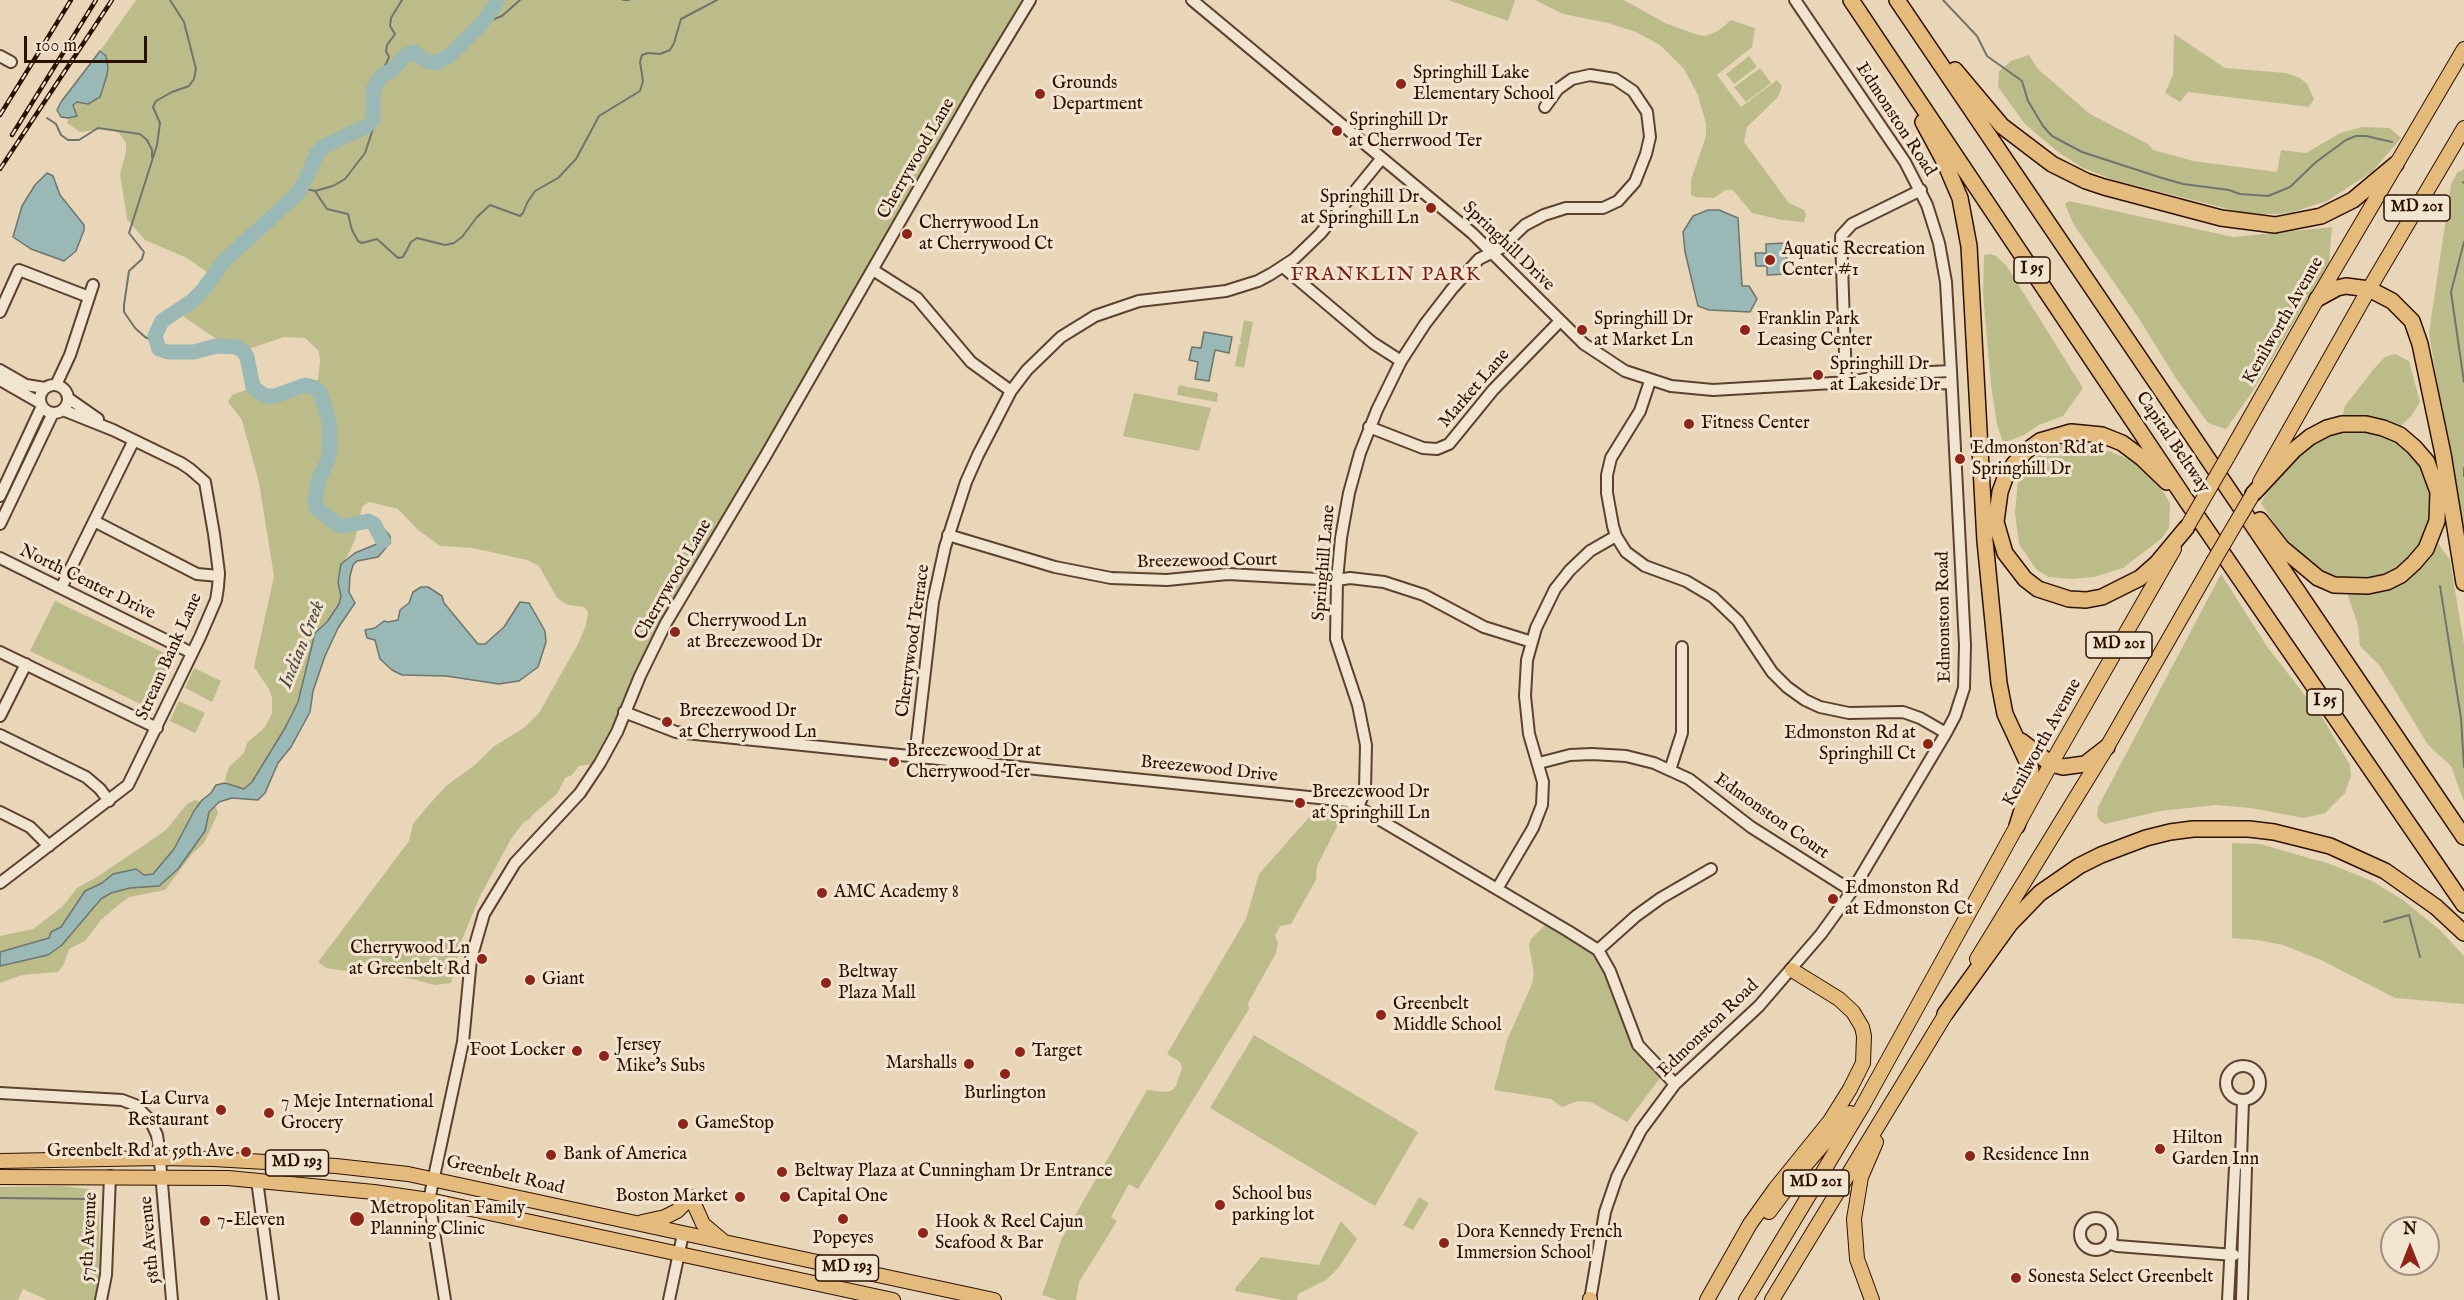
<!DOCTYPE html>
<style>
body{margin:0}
#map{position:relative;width:2464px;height:1300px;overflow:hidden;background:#e9d6b8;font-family:"IM FELL English",serif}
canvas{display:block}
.north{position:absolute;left:2380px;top:1216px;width:60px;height:60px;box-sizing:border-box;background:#f1e4d1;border:2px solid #a38f7d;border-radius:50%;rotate:0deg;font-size:16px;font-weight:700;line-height:24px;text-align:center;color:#2d1000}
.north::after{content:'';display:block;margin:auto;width:21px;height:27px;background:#8f2418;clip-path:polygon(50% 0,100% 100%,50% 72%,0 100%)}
.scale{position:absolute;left:24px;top:36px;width:123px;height:27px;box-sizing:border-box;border:3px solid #2d1000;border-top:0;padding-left:8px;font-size:18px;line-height:21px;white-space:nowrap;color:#2d1000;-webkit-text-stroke:4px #f1e4d1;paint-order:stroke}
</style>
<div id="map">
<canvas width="2464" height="1300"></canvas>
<div class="north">N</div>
<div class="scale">100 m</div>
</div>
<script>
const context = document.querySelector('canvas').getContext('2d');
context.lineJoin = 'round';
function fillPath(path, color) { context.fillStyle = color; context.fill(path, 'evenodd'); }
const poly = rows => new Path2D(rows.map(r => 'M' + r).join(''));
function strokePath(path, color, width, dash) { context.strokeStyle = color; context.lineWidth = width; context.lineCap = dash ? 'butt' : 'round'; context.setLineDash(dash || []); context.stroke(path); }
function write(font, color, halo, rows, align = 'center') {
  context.font = font + ' "IM FELL English",serif'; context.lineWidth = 6; context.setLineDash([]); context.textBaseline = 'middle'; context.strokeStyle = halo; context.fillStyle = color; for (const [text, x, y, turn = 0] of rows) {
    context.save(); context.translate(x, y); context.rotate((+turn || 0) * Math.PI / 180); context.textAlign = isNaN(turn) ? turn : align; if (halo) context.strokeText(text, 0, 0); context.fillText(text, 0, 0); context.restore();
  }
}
fillPath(poly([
 [136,0,1030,0,666,623,600,763,579,766,572,775,565,778,557,794,532,815,530,819,524,822,511,839,479,898,462,940,451,983,435,985,380,971,360,973,326,968,318,962,409,841,413,824,426,808,446,786,476,764,493,747,525,727,539,713,578,644,586,625,588,612,584,607,568,605,557,598,539,566,527,560,473,548,440,546,418,530,398,509,369,502,362,507,355,540,346,559,343,604,311,678,255,793,228,786,225,779,229,767,244,753,247,743,265,727,272,713,272,698,269,689,254,667,274,576,259,483,242,420,228,402,232,395,253,387,265,396,275,396,298,386,318,380,320,361,319,351,305,338,284,337,243,351,227,346,184,317,183,307,203,290,212,276,187,258,145,240,127,219,120,174,126,152,126,143,119,133,108,128,80,132,67,123,68,118,77,115,74,103,80,102,108,67,104,53,100,51],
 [1448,0,1515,0,1508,21],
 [1535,0,1624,0,1665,23,1698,35,1705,36,1718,31,1731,20,1755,28,1752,47,1717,75,1741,107,1777,80,1782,86,1778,97,1747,127,1744,142,1789,203,1804,210,1806,215,1804,222,1782,220,1752,213,1733,190,1725,190,1714,198,1695,197,1691,195,1691,180,1706,136,1706,124,1698,95,1684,69,1660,45,1636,32,1608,23,1563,14],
 [2174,34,2225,68,2286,73,2300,78,2307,84,2314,99,2309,107,2188,92,2180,102,2165,93,2173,75],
 [2029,55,2038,69,2090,114,2148,144,2153,150,2193,161,2277,172,2281,150,2306,153,2340,133,2362,127,2390,128,2401,138,2372,172,2327,201,2293,212,2278,214,2260,214,2236,211,2114,180,2083,168,2058,152,2025,124,1998,87,1999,71,2011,61],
 [1749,56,1757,67,1734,84,1726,74],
 [1760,68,1771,83,1746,102,1734,87],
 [2464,169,2464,544,2429,333,2451,184,2457,173],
 [2069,201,2233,237,2332,227,2329,263,2253,391,2226,429,2208,423,2177,380,2138,317,2074,225,2065,204],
 [1990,254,1996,256,2006,265,2083,388,2063,416,2039,425,2024,435,2003,443,1997,424,1991,385,1983,294,1984,255],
 [1244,320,1253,322,1244,368,1235,366,1239,345,1242,343,1240,342],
 [2395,354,2409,361,2420,402,2412,415,2391,436,2424,469,2430,485,2432,503,2428,529,2450,560,2464,644,2464,802,2451,766,2428,745,2380,666,2360,646,2358,625,2343,581,2318,571,2290,547,2261,503,2277,475,2300,452,2339,429,2345,406,2373,370,2385,357],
 [1179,385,1188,387,1188,389,1190,387,1218,393,1217,402,1177,395],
 [1134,393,1211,408,1199,451,1123,436],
 [2085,442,2139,463,2159,485,2170,503,2169,528,2162,538,2123,568,2094,577,2071,579,2048,577,2036,569,2019,544,2015,513,2018,480,2029,464,2040,454,2062,443],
 [2221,574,2268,648,2322,717,2350,765,2351,776,2345,793,2325,813,2304,818,2251,808,2216,805,2160,811,2105,824,2100,821,2097,816,2098,807],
 [55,601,175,658,151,709,30,651],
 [194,668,221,681,212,702,185,688],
 [179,701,205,713,195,733,170,721],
 [195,800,216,807,218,813,204,843,192,854,165,890,129,897,122,902,101,920,85,941,69,949,64,964,58,972,22,975,0,983,0,936,33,929,62,907,77,888,100,875,166,830,187,804],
 [1319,806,1346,809,1317,866,1316,880,1291,924,1280,926,1275,936,1278,942,1276,953,1248,1003,1249,1009,1138,1189,1129,1184,1111,1217,1117,1221,1079,1282,1076,1300,1057,1300,1042,1295,1061,1240,1147,1090,1164,1092,1171,1091,1176,1086,1182,1068,1180,1062,1167,1054,1246,919,1259,874],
 [2232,843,2260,844,2330,864,2372,881,2403,900,2441,931,2464,956,2464,1004,2395,998,2323,961,2283,945,2257,940,2232,938],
 [1550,920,1598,950,1647,1056,1650,1068,1660,1078,1627,1122,1591,1102,1578,1101,1562,1107,1551,1099,1494,1090,1507,1040,1532,984,1534,973,1529,946,1531,939],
 [1254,1035,1418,1132,1375,1206,1210,1108],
 [60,1186,89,1189,97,1194,95,1196,99,1214,100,1266,96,1300,47,1300,23,1289,18,1300,0,1300,0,1187],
 [1419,1197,1429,1203,1413,1230,1403,1225],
 [1341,1221,1357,1239,1339,1267,1326,1280,1298,1294,1297,1300,1283,1300,1235,1291,1236,1287,1261,1257,1319,1265]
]), '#bcbc8b');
const water = poly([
 [100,51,106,56,108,67,107,75,100,97,88,104,77,102,73,105,77,116,68,118,61,117,57,110,61,102,100,51],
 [47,173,53,176,60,195,84,225,84,230,76,251,64,261,31,249,13,237,22,206,35,185,47,173],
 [1708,210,1719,210,1738,218,1742,286,1749,286,1757,299,1750,312,1709,310,1698,306,1685,252,1683,232,1693,216,1708,210],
 [1786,243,1787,274,1767,275,1767,266,1756,266,1755,253,1766,253,1766,244,1786,243],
 [1204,332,1232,337,1229,353,1215,350,1209,381,1195,379,1198,362,1189,360,1192,347,1201,348,1204,332],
 [377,521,390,536,390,543,378,557,357,561,353,565,350,576,349,592,355,603,338,628,325,656,313,691,310,712,291,747,278,763,265,793,258,800,232,798,219,802,209,812,205,831,178,869,159,886,130,888,111,893,101,899,62,945,48,955,0,966,0,952,49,938,51,932,61,927,85,891,102,883,113,874,136,869,144,875,153,874,174,849,194,811,202,800,211,793,216,785,225,783,244,789,252,782,285,728,298,702,315,633,327,622,339,604,341,596,338,582,341,564,355,553,379,543,371,528,377,521],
 [421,587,428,587,442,596,444,603,478,644,485,644,504,627,520,602,529,603,545,631,546,642,538,667,519,681,499,684,446,676,402,675,392,670,380,659,375,640,367,638,365,630,375,628,384,621,388,622,398,620,400,610,409,603,413,592,421,587]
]);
fillPath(water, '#99b8b6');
strokePath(water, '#6e756d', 1.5);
strokePath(poly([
 [623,0,629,0],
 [1943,0,1977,36,1987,56,2022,81,2028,101,2043,126,2052,136,2082,152,2162,178,2183,184,2229,190,2240,194,2268,196,2290,187,2316,162,2346,140,2356,136,2366,136,2392,142],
 [481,24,502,16,520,0],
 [381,76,389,57,386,51,387,45,395,34,390,26,391,18,402,0],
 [47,118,56,124,61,135,68,140,79,140,98,128,140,134,147,140,152,150,152,157],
 [2463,182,2464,183],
 [301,188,315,191,333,186,345,179,365,153,373,129,373,120],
 [315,191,327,209,348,214,352,230,358,241,362,243,377,239,398,258,403,257,411,242,417,238,445,245,454,243,462,237,477,217,490,205,520,216,523,213,527,203,535,191,558,178,576,159,599,116,640,91,643,81,640,62,642,55,648,53,660,54,670,50,674,43,681,19,717,0],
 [2464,242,2451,292,2464,382],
 [155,342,145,337,135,328,124,312,124,305,129,271,142,259,144,252,129,233,157,145,160,123,153,107,156,101,172,92,189,86,194,79,196,69,184,22,170,0],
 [2464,468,2464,476],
 [2440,586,2461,718,2464,767],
 [2384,922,2409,915,2420,957],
 [0,1198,91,1199]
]), '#6e756d', 2);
strokePath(poly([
 [383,541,374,524,368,521,344,526,338,525,316,508,315,499,319,479,327,462,330,450,329,421,320,392,313,387,305,385,275,396,265,396,253,387,247,357,243,351,236,347,216,346,194,352,168,352,159,349,155,336,162,321,192,301,203,290,224,261,297,194,305,181,317,153,325,146,367,126,373,120,373,90,381,76,392,70,406,55,413,52,427,61,435,63,449,56,481,24,494,7,497,0]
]), '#99b8b6', 15);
const minor = poly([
 [1192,0,1472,233,1584,344,1625,371,1671,386,1713,390,1850,382,1890,374,1951,371],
 [0,56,11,62],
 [1283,267,1373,343,1401,361],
 [873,270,917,298,971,362,1011,391],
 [0,312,19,270,89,297],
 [0,370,26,385,45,388],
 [0,380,40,403],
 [1650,381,1640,411,1611,458,1607,475,1607,493,1613,526,1616,536,1626,552,1645,566,1686,581,1713,597,1738,621,1772,672,1787,687,1805,700,1820,707,1849,713,1903,712,1920,718,1946,733],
 [1846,382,1841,236,1852,224,1921,190],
 [1860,383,1891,385,1951,383],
 [56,385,70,355,93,285],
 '40 399a14 14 0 1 1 28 0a14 14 0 1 1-28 0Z',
 [68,398,98,419],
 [1369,427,1423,448,1437,449,1449,444,1493,390,1560,321],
 [0,496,42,406],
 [94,521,197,574,219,576],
 [0,524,53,413],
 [948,535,1055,567,1111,578,1167,580,1228,574,1337,580,1350,578,1384,582,1424,595,1484,627,1532,642],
 [0,558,192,653],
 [61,588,134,440],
 [0,652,157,728],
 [624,712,676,732,1348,801,1568,931,1598,950,1610,971,1638,1045,1675,1084],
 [0,716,26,664],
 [0,735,86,777,100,789,109,801],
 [915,757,933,602,945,547,966,482,978,455,1011,391,1027,370,1061,337,1095,316,1139,301,1226,291,1258,281,1271,274,1294,259,1320,234,1382,158],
 [1539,763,1570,755,1592,754,1626,756,1654,763,1689,779,1751,827,1852,891],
 [1670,770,1682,733,1682,647],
 [1358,807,1365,790,1366,745,1358,705,1336,639,1337,580,1341,538,1349,493,1360,453,1377,410,1401,361,1425,324,1452,289,1479,259,1501,248,1525,225,1544,215,1566,208,1603,208,1618,201,1635,182,1646,154,1650,137,1647,112,1633,91,1615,79,1590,75,1572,79,1558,89,1545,107],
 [0,812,30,827,49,846],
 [0,883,128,785,200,637,216,600,218,587,219,573,214,534,205,482,190,469,181,463,113,430,63,410],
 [1497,889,1533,828,1542,805,1543,782,1529,734,1525,696,1527,660,1536,628,1555,589,1570,570,1590,551,1616,536],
 [1598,950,1636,916,1661,898,1711,869],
 '2226 1083a17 17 0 1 1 34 0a17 17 0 1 1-34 0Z',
 [0,1093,122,1100,135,1105,150,1120,157,1135,159,1149,172,1300],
 [2241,1159,2246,1168,2242,1300],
 [257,1180,273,1300],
 '2080 1234a16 16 0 1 1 32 0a16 16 0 1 1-32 0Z',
 [2109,1243,2117,1246,2234,1255],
 [101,1300,106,1275,110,1176],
 [445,1300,429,1200,463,1042,471,959,484,914,515,863,580,793,600,763,617,732,640,676,666,623,766,455,979,84,1030,0],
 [669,1300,683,1234],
 [1590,1300,1605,1212,1617,1177,1641,1130,1675,1084,1759,1006,1821,934,1852,891,1946,733,1955,716,1964,688,1965,645,1951,371,1946,282,1939,243,1927,205,1905,162,1795,0],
 [2228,1300,2235,1167,2241,1159,2243,1101]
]);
const major = poly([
 [2227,458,2317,299,2464,49],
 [2260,482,2369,289,2464,128],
 [1977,959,2107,747,2213,562],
 [0,1161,160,1158,213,1159,336,1166,408,1174,994,1300],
 [0,1177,228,1178,374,1192,429,1200,893,1300],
 [691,1197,703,1224,722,1240],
 [1769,1212,1796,1176,1850,1113],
 [642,1222,665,1217,677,1211,691,1197],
 [1590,1299,1590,1300],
 [1707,1300,1750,1224,1775,1189,1830,1121,1850,1089,1863,1063,1864,1036,1862,1027,1853,1012,1839,999,1792,970],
 [1746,1300,1862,1107,2051,764,2174,549],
 [1772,1300,1950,1007],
 [1872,1300,1857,1259,1854,1219,1861,1177,1876,1142]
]);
const highway = poly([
 [1851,0,2186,500,2464,905],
 [1897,0,2464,837],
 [1955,70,2002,126,2052,164,2086,181,2104,187,2221,218,2275,225,2321,216,2353,200,2396,164],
 [1923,122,1945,163,1960,198,1969,246,1985,541,1999,683,2005,714,2031,770,2029,788,2017,826],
 [2317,299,2337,288,2346,286,2369,289,2392,301,2412,321,2420,344,2443,454,2464,583],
 [2167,482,2142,458,2122,443,2102,435,2071,432,2040,441,2026,451,2014,464,2005,478,2000,492,1996,522,2005,553,2025,579,2038,589,2069,599,2086,600,2102,597,2140,578,2157,563,2187,527],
 [2253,494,2294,450,2310,437,2327,428,2342,424,2366,424,2383,428,2400,435,2414,447,2427,462,2438,492,2437,521,2426,549,2414,563,2401,575,2387,582,2368,586,2334,585,2318,578,2282,548,2260,520],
 [2021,741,2051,764,2063,767,2085,764,2107,747],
 [1945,1014,2010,924,2040,893,2079,866,2101,855,2146,838,2170,832,2193,829,2249,829,2274,832,2330,846,2385,871,2436,907,2464,933]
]);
strokePath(minor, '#5c422e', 14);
strokePath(major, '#2d1000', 16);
strokePath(highway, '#2d1000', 18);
strokePath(minor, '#f1e4d1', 10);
strokePath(major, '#e4bb7c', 14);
strokePath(highway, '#e4bb7c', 15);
const rail = poly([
 [0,115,71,0],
 [12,135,96,0],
 [0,169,112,0]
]);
strokePath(rail, '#2d1000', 4.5);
strokePath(rail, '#f1e4d1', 2, [7]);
const majorBridge = poly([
 [2187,527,2227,458],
 [2213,562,2253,494]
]);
strokePath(majorBridge, '#2d1000', 16, []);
strokePath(majorBridge, '#e4bb7c', 14);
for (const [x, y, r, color] of [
 [1401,84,6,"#8f2418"],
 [1040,94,6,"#8f2418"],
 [1337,131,6,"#8f2418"],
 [1431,208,6,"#8f2418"],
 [907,234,6,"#8f2418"],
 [1770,260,6,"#8f2418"],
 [1582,330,6,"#8f2418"],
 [1745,330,6,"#8f2418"],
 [1818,375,6,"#8f2418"],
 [1689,424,6,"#8f2418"],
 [1960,459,6,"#8f2418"],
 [675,632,6,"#8f2418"],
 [667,722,6,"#8f2418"],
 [1928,744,6,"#8f2418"],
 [894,762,6,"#8f2418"],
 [1300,803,6,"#8f2418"],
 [822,893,6,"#8f2418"],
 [1833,899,6,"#8f2418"],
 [482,959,6,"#8f2418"],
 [530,980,6,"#8f2418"],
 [826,983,6,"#8f2418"],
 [1381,1015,6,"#8f2418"],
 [577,1051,6,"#8f2418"],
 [1020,1052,6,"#8f2418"],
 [604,1056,6,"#8f2418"],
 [969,1064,6,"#8f2418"],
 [1005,1074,6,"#8f2418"],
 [221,1110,6,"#8f2418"],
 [269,1113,6,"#8f2418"],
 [683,1124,6,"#8f2418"],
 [2160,1149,6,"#8f2418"],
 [246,1152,6,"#8f2418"],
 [551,1155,6,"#8f2418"],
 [1970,1156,6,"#8f2418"],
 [782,1172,6,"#8f2418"],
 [740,1197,6,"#8f2418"],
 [785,1197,6,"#8f2418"],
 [1220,1205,6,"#8f2418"],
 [357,1219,8,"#8f2418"],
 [843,1219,6,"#8f2418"],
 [205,1221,6,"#8f2418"],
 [923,1233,6,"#8f2418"],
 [1444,1243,6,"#8f2418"],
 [2016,1278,6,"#8f2418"]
]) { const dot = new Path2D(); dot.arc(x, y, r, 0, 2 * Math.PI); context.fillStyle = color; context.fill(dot); strokePath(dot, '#f1e4d1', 2); }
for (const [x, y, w] of [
 [2417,208,66],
 [2032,270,36],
 [2119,645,66],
 [2325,702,36],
 [297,1163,63],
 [1816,1183,66],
 [847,1268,63]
]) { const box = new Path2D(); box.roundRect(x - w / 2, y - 13, w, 26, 4.5); context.fillStyle = '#f1e4d1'; context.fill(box); strokePath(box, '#2d1000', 1.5); }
write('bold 16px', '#2d1000', null, [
 ["MD 201",2417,208],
 ["I 95",2032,270],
 ["MD 201",2119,645],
 ["I 95",2325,702],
 ["MD 193",297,1163],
 ["MD 201",1816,1183],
 ["MD 193",847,1268]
]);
write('18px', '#2d1000', '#f1e4d1', [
 ["Springhill Lake",1413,74],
 ["Elementary School",1413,95],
 ["Grounds",1052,84],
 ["Department",1052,105],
 ["Springhill Dr",1349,121],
 ["at Cherrwood Ter",1349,142],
 ["Springhill Dr",1419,198,"right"],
 ["at Springhill Ln",1419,219,"right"],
 ["Cherrywood Ln",919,224],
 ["at Cherrywood Ct",919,245],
 ["Aquatic Recreation",1782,250],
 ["Center #1",1782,271],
 ["Springhill Dr",1594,320],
 ["at Market Ln",1594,341],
 ["Franklin Park",1757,320],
 ["Leasing Center",1757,341],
 ["Springhill Dr",1830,365],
 ["at Lakeside Dr",1830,386],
 ["Fitness Center",1701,424],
 ["Edmonston Rd at",1972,449],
 ["Springhill Dr",1972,470],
 ["Cherrywood Ln",687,622],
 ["at Breezewood Dr",687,643],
 ["Breezewood Dr",679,712],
 ["at Cherrywood Ln",679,733],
 ["Edmonston Rd at",1916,734,"right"],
 ["Springhill Ct",1916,755,"right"],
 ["Breezewood Dr at",906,752],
 ["Cherrywood Ter",906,773],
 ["Breezewood Dr",1312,793],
 ["at Springhill Ln",1312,814],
 ["Edmonston Rd",1845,889],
 ["at Edmonston Ct",1845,910],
 ["AMC Academy 8",834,893],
 ["Cherrywood Ln",470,949,"right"],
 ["at Greenbelt Rd",470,970,"right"],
 ["Beltway",838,973],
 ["Plaza Mall",838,994],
 ["Giant",542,980],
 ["Greenbelt",1393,1005],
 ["Middle School",1393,1026],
 ["Jersey",616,1046],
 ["Mike's Subs",616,1067],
 ["Foot Locker",565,1051,"right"],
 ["Target",1032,1052],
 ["Marshalls",957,1064,"right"],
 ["Burlington",1005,1094,"center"],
 ["La Curva",209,1100,"right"],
 ["Restaurant",209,1121,"right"],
 ["7 Meje International",281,1103],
 ["Grocery",281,1124],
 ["GameStop",695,1124],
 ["Hilton",2172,1139],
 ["Garden Inn",2172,1160],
 ["Greenbelt Rd at 59th Ave",234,1152,"right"],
 ["Bank of America",563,1155],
 ["Residence Inn",1982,1156],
 ["Beltway Plaza at Cunningham Dr Entrance",794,1172],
 ["School bus",1232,1195],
 ["parking lot",1232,1216],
 ["Boston Market",728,1197,"right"],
 ["Capital One",797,1197],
 ["Metropolitan Family",370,1209],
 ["Planning Clinic",370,1230],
 ["7-Eleven",217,1221],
 ["Hook & Reel Cajun",935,1223],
 ["Seafood & Bar",935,1244],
 ["Dora Kennedy French",1456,1233],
 ["Immersion School",1456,1254],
 ["Popeyes",843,1239,"center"],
 ["Sonesta Select Greenbelt",2028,1278]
], 'left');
write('18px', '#2d1000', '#f1e4d1', [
 ["Edmonston Road",1895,120,57],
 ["Cherrywood Lane",917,159,-60],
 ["Springhill Drive",1508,247,44],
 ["Kenilworth Avenue",2284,321,-60],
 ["Market Lane",1475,389,-49],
 ["Capital Beltway",2172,443,56],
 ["Breezewood Court",1207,562,-1],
 ["Springhill Lane",1325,563,-85],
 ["Cherrywood Lane",674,580,-60],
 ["North Center Drive",87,583,26],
 ["Edmonston Road",1945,617,-91],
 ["Cherrywood Terrace",914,641,-82],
 ["Stream Bank Lane",170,657,-66],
 ["Kenilworth Avenue",2043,743,-61],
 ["Breezewood Drive",1209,770,6],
 ["Edmonston Court",1771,817,35],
 ["Edmonston Road",1709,1029,-44],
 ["Greenbelt Road",505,1176,13],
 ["57th Avenue",90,1237,-87],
 ["58th Avenue",151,1240,-95]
]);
context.letterSpacing = '1.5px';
write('20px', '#7a1f14', '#f1e4d1', [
 ["FRANKLIN PARK",1386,276]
]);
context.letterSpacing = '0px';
write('italic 20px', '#534b40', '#f1e4d1', [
 ["Indian Creek",303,645,-68]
]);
</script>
